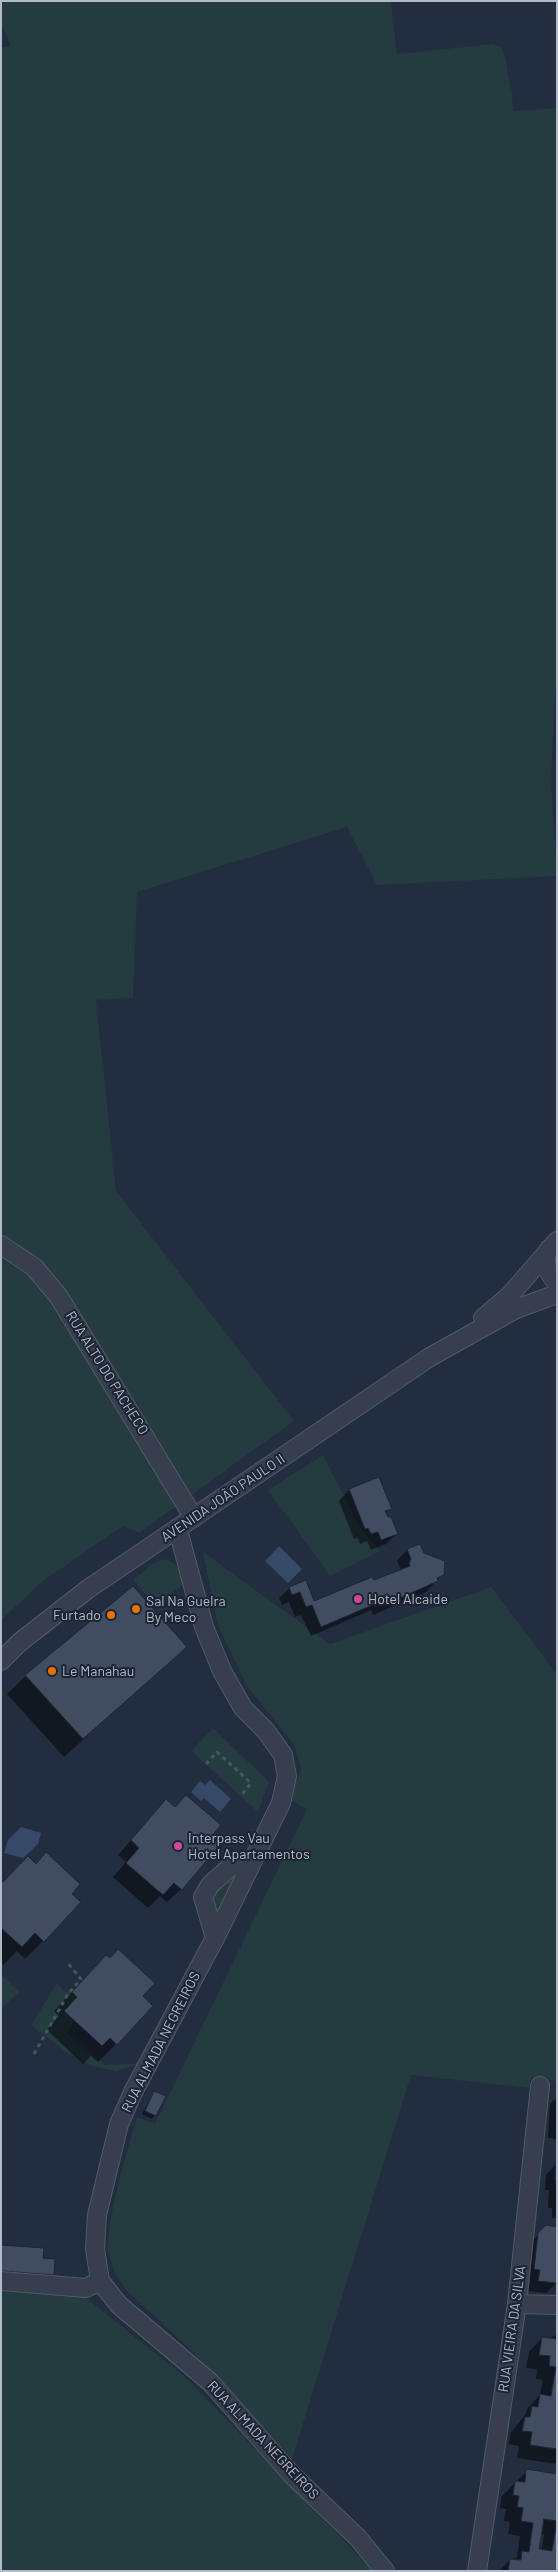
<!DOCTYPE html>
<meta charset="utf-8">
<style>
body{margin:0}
#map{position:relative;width:558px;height:2572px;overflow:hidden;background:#222d3f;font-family:Barlow,sans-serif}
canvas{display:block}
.frame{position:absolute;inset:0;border:2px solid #b2baca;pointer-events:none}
</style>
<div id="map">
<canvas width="558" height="2572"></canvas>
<div class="frame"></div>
</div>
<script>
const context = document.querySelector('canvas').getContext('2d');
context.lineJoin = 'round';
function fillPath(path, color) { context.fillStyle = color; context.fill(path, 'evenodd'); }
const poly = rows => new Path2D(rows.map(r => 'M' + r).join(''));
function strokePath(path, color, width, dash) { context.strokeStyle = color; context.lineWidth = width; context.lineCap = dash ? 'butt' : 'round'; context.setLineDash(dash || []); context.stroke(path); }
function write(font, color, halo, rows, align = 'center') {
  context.font = font + ' Barlow,sans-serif'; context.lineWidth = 4; context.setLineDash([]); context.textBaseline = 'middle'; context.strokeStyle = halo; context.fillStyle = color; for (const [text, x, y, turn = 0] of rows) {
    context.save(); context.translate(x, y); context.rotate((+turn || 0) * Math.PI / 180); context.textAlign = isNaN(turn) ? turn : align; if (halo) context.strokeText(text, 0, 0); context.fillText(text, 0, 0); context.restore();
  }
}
fillPath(poly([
 [1,1,391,1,397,54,492,44,501,47,505,56,514,111,557,108,557,655,551,781,557,876,377,885,347,827,137,892,133,998,96,1000,116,1191,294,1421,139,1533,123,1526,43,1581,1,1620,1,47,11,46,1,24],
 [323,1455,361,1529,380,1551,330,1576,268,1490],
 [203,1552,330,1644,491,1587,557,1674,557,2081,531,2078,529,2088,411,2075,292,2459,193,2352,127,2291,115,2274,107,2248,110,2221,120,2176,137,2117,155,2124,307,1809,290,1800,301,1769,294,1745,247,1686,218,1626],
 [163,1559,172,1562,180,1570,184,1584,155,1605,133,1580,152,1564],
 [213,1728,269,1782,258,1812,191,1751],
 [234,1873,236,1875,220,1911,217,1911,212,1908,211,1894],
 [1,1974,19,1992,1,2009],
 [57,1983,66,1992,72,1992,77,1997,64,2011,74,2020,67,2033,105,2065,143,2063,116,2071,91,2066,66,2052,31,2025],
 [1,2291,80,2293,184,2376,373,2571,1,2571]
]), '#243b40');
fillPath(poly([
 [279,1546,302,1569,288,1583,265,1561],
 [210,1780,231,1799,220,1812,204,1798,201,1801,191,1792,200,1781,205,1785],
 [21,1827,41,1833,38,1844,23,1858,4,1853,8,1840]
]), '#374969');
fillPath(poly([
 [379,1478,390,1508,385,1514,396,1534,386,1544,371,1550,367,1541,360,1544,358,1538,354,1539,339,1501,349,1490],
 [408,1550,423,1554,443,1574,426,1592,373,1615,371,1610,311,1636,301,1615,295,1617,289,1602,282,1605,279,1598,290,1588,305,1581,314,1603,374,1582,401,1570,397,1560],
 [132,1588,185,1647,64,1757,7,1694,26,1676],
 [153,1815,209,1837,181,1889,167,1902,160,1896,148,1908,113,1877,126,1862,118,1855],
 [46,1854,70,1894,43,1941,25,1959,17,1951,3,1965,1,1963,1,1885,35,1865],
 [88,1975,142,1996,116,2044,98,2062,91,2056,83,2064,47,2030,59,2016,54,2011],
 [154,2092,155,2115,152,2119,142,2114],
 [557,2098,557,2139,548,2138,550,2104],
 [557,2163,557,2218,552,2218,552,2208,548,2208,549,2190,545,2190,546,2175],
 [546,2227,557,2228,557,2283,546,2293,528,2291,530,2280,524,2279,528,2245],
 [1,2246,42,2259,52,2274,45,2281,1,2278],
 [557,2333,557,2464,517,2458,519,2446,509,2444,511,2432,526,2414,527,2409,540,2395,543,2380,536,2379,537,2369,526,2368,529,2352,542,2338,551,2339],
 [527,2471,557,2475,557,2571,499,2571,510,2560,517,2558,520,2536,508,2534,510,2522,504,2521,506,2509,500,2508,502,2496],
 [540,2534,544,2534,541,2551,538,2550]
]), '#0007');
const building = poly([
 [379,1477,392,1509,385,1511,388,1517,391,1517,398,1534,381,1540,378,1532,371,1534,368,1528,365,1529,349,1489,379,1477],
 [420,1544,424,1553,445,1561,444,1575,437,1578,438,1581,384,1605,382,1601,321,1627,312,1605,306,1607,300,1592,292,1595,289,1587,306,1580,314,1601,372,1577,374,1580,410,1566,409,1563,411,1559,407,1549,420,1544],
 [133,1586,187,1647,83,1739,25,1675,133,1586],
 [186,1795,221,1825,211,1837,220,1845,182,1890,174,1883,163,1895,126,1863,139,1848,131,1840,166,1799,175,1807,186,1795],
 [46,1852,80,1884,72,1894,81,1902,44,1942,35,1933,22,1947,1,1928,1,1884,28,1856,36,1864,46,1852],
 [118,1949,155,1983,143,1996,153,2006,117,2045,110,2038,102,2046,64,2011,77,1997,72,1992,106,1955,110,1958,118,1949],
 [154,2091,166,2096,156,2116,145,2111,154,2091],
 [556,2163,557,2163,557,2180,555,2180,556,2163],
 [546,2225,557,2227,557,2283,538,2281,540,2270,534,2269,538,2233,546,2225],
 [1,2245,44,2248,43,2258,55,2259,54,2275,1,2271,1,2245],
 [542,2337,557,2339,557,2449,530,2445,532,2432,522,2431,525,2417,530,2417,532,2406,538,2407,540,2394,551,2396,556,2367,549,2366,550,2356,539,2355,542,2337],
 [526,2469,557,2474,557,2571,508,2571,510,2559,521,2560,522,2551,529,2552,533,2523,521,2521,523,2508,517,2507,519,2496,513,2495,515,2481,525,2482,526,2469],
 [544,2519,557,2521,552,2551,539,2549,544,2519]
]);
fillPath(building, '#414c61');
strokePath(building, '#1e2635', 1);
const minor = poly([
 [1,1245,34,1267,59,1297,194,1518],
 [549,1249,546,1258,547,1269,557,1284],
 [483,1318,510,1295,557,1241],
 [178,1530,204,1627,222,1671,243,1708,266,1731,283,1755,287,1776,281,1803,215,1938,133,2092,119,2124,97,2215,95,2249,100,2281,119,2305,210,2382,293,2476,358,2538,385,2571],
 [1,1661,20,1642,88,1589,430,1357,516,1309,557,1294],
 [215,1938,203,1897,210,1885,229,1868,238,1863,251,1863],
 [1,2281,86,2288,100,2281],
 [517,2304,557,2305],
 [477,2571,517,2304,540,2086]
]);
strokePath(minor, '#525a69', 20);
strokePath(poly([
 [206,1764,217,1752,228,1762,251,1783,241,1796],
 [34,2054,68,1994,81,1979,66,1961]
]), '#42585d', 3, [4, 4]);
strokePath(minor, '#373f4e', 18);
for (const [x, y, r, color] of [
 [358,1599,5,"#d1479c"],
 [136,1609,5,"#e8710a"],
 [111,1615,5,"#e8710a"],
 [52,1671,5,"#e8710a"],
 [178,1846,5,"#d1479c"]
]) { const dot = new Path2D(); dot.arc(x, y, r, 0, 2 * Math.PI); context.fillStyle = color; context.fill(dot); strokePath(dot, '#1c2433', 2); }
write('14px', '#b2baca', '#1c2433', [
 ["RUA ALTO DO PACHECO",107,1373,58],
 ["AVENIDA JOÃO PAULO II",223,1498,-34],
 ["RUA ALMADA NEGREIROS",161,2042,-63],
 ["RUA VIEIRA DA SILVA",512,2329,-82],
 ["RUA ALMADA NEGREIROS",263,2440,47]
]);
write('14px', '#b2baca', '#1c2433', [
 ["Hotel Alcaide",368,1599],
 ["Sal Na Guelra",146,1601],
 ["By Meco",146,1617],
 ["Furtado",101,1615,"right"],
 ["Le Manahau",62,1671],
 ["Interpass Vau",188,1838],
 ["Hotel Apartamentos",188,1854]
], 'left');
</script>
